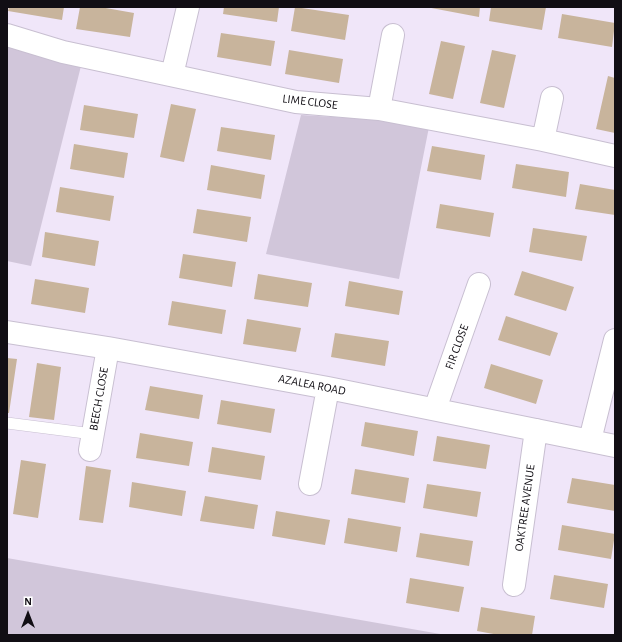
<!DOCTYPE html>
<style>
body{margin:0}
#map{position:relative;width:622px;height:642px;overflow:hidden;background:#f0e6f9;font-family:"Alegreya Sans",sans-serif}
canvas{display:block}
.frame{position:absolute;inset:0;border:8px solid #110e14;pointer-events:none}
.north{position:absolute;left:8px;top:594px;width:40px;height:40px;-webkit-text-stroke:3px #fff;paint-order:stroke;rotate:0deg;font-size:11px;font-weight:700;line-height:16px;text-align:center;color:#110e14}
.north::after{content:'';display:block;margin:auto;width:14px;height:18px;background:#110e14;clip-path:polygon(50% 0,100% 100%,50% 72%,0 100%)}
</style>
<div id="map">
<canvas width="622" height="642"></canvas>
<div class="frame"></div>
<div class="north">N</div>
</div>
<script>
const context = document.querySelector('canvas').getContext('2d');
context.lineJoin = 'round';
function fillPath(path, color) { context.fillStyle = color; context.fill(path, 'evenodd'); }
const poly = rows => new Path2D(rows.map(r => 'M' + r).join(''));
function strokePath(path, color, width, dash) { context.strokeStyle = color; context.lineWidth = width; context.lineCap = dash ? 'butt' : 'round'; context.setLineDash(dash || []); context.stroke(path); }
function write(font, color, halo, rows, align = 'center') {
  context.font = font + ' "Alegreya Sans",sans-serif'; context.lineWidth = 4; context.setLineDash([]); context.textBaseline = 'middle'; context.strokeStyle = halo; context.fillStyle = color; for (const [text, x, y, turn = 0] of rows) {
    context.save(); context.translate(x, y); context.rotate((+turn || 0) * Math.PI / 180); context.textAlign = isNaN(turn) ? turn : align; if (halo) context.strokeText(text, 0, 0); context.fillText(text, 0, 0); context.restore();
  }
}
fillPath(poly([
 [7,46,81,66,31,266,7,261],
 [301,115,400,121,429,127,399,279,266,254],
 [7,558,446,635,7,635]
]), '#d1c6da');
fillPath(poly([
 [9,7,64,7,62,20,8,11],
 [80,7,100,7,134,13,130,37,76,29],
 [224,7,279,7,277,22,223,14],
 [295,7,349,15,345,40,291,31],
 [426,7,480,7,479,17],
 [491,7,546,7,542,30,489,21],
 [562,14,615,23,612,47,558,38],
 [221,33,275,41,271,66,217,57],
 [441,41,465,46,453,99,429,94],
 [289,50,343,59,339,83,285,74],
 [492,50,516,55,504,108,480,103],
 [608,76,615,78,615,133,596,129],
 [171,104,196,109,184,162,160,157],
 [84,105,138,114,134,138,80,130],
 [221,127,275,135,271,160,217,151],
 [74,144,128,153,124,178,70,169],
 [432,146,485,155,481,180,427,171],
 [516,164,569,172,566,197,512,188],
 [211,165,265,175,261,199,207,190],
 [580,184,615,190,615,215,575,209],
 [60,187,114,196,110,221,56,212],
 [440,204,494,213,490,237,436,228],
 [197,209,251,217,247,242,193,233],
 [533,228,587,236,582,261,529,252],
 [45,232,99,241,95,266,42,257],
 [183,254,236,262,232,287,179,278],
 [522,271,574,287,566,311,514,295],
 [258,274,312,283,308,307,254,299],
 [35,279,89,288,85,313,31,304],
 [349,281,403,291,399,315,345,306],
 [172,301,226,310,222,334,168,325],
 [506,316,558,333,550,356,498,340],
 [247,319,301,328,296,352,243,344],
 [335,333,389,341,385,366,331,357],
 [7,358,17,359,9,413,7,413],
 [37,363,61,367,54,420,29,417],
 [491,364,543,380,536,404,484,388],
 [150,386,203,395,199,419,145,410],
 [221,400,275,409,271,433,217,424],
 [365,422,418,431,414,456,361,446],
 [140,433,193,442,189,466,136,458],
 [437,436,490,445,486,469,433,461],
 [212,447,265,456,261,480,208,472],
 [21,460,46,464,38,518,13,514],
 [86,466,111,470,103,523,79,520],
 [355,469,409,478,405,503,351,494],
 [572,478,615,485,615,511,567,503],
 [132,482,186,491,182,516,129,507],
 [427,484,481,492,477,517,423,508],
 [205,496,258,505,254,529,200,521],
 [276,511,330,520,325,545,272,536],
 [348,518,401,527,397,552,344,543],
 [562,525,615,534,611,559,558,550],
 [420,533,473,541,469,566,416,557],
 [554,575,608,584,604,608,550,599],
 [410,578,464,587,459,612,406,603],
 [481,607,535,616,532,635,499,635,477,631]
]), '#c8b49c');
const service = poly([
 [7,423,93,434]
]);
const minor = poly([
 [7,35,63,52,296,102,379,109,543,140,615,156],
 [172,75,188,7],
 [379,109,393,35],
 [543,140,552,98],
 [7,332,108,348,328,388,615,446],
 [435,409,479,284],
 [590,440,615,340],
 [90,450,108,348],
 [310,484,328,388],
 [514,585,536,430]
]);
strokePath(service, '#c8bfd1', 12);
strokePath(minor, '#c8bfd1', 24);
strokePath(service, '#fff', 11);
strokePath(minor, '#fff', 22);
write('12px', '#110e14', '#fff', [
 ["LIME CLOSE",310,102,7],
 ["FIR CLOSE",457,347,-70],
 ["AZALEA ROAD",312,385,11],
 ["BEECH CLOSE",99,399,-80],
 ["OAKTREE AVENUE",525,508,-82]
]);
</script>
